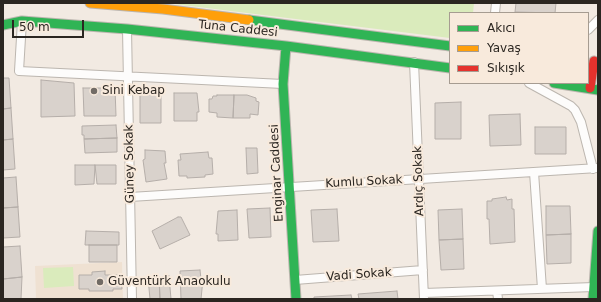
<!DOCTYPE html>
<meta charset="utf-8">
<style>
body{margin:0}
#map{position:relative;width:601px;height:302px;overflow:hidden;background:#f2eae2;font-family:"DejaVu Sans",sans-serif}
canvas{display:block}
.frame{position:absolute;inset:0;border:4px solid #2b2621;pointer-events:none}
.legend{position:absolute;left:449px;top:12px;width:140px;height:72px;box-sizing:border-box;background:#f8eadc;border:1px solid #a69c91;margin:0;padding:5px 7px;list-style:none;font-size:12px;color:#2b2621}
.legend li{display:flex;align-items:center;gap:8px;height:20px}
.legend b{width:20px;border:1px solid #a69c91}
.scale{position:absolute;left:12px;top:20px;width:72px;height:18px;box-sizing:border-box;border:2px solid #2b2621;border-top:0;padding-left:5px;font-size:12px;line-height:14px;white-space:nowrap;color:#2b2621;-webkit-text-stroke:3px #f8eadc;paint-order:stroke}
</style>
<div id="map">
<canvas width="601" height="302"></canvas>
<div class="frame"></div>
<ul class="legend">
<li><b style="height:5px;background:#30b455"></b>Akıcı</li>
<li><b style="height:5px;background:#ff9f0a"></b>Yavaş</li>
<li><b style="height:5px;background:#e5322d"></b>Sıkışık</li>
</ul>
<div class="scale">50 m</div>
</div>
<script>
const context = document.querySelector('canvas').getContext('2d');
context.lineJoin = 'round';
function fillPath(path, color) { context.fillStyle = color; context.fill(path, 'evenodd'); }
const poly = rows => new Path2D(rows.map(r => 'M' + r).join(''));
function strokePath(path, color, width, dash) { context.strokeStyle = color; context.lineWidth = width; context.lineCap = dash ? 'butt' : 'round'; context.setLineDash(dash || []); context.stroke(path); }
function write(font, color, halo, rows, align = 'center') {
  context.font = font + ' "DejaVu Sans",sans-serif'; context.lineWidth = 4; context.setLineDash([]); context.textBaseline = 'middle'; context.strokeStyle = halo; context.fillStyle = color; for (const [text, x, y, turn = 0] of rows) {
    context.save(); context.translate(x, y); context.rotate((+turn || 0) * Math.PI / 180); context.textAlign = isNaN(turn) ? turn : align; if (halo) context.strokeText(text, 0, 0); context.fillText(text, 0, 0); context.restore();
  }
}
fillPath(poly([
 [122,262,123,299,36,299,35,266]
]), '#efe1d2');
fillPath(poly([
 [166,3,474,3,473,13,450,13,450,38],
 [73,267,74,286,44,288,43,268]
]), '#daebbc');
const building = poly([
 [516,3,556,3,555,13,515,12,516,3],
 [3,78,9,78,11,108,3,109,3,78],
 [41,80,74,83,75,116,41,117,41,80],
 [83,88,115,88,116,116,84,116,83,88],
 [161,91,161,123,140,123,140,92,161,91],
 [174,93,197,93,199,112,197,112,197,121,174,121,174,93],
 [217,95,234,95,233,118,217,117,217,113,209,112,209,99,212,99,213,96,217,96,217,95],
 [234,95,247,95,256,98,256,101,259,102,258,115,250,114,250,118,233,118,234,95],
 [461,102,461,139,435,139,435,103,461,102],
 [11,108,13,139,3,140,3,109,11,108],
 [520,114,521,145,490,146,489,115,520,114],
 [116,125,117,138,84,139,84,135,82,135,82,126,116,125],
 [535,127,566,127,566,154,535,154,535,127],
 [117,138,117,152,85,153,84,139,117,138],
 [13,139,15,169,3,170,3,140,13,139],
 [246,148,257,148,258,173,247,174,246,148],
 [145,150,165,151,166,163,164,163,167,179,146,182,143,160,145,159,145,150],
 [208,152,209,158,212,158,213,174,205,175,205,177,187,178,187,176,179,176,178,160,181,160,180,154,208,152],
 [75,165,95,165,94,184,75,185,75,165],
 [95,165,116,165,116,184,97,184,95,165],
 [16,177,18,207,3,208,3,178,16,177],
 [506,197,507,200,512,199,512,209,514,209,515,242,490,244,489,219,487,219,487,201,492,201,492,199,506,197],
 [546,206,570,206,571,234,546,235,546,206],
 [18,207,20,237,3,238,3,208,18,207],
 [270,208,271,237,249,238,247,209,270,208],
 [337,209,339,241,313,242,311,210,337,209],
 [462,209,463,239,439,240,438,210,462,209],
 [237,210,238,240,218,241,218,234,216,234,218,211,237,210],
 [178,217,181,217,190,235,160,249,152,231,178,217],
 [86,231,119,232,119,245,85,245,86,231],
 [571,234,571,263,547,264,546,235,571,234],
 [463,239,464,269,441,270,439,240,463,239],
 [89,245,117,245,117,262,89,262,89,245],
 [20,246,22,277,3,279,3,247,20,246],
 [200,270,201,279,203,279,201,299,181,299,180,271,200,270],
 [105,271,105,275,121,275,122,289,113,289,113,291,89,291,89,289,79,289,79,275,92,275,92,272,105,271],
 [169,276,171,299,160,299,159,277,169,276],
 [22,277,21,299,23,299,3,299,3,279,22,277],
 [159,277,160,299,150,299,148,278,159,277],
 [397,291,398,299,359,299,358,294,397,291],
 [351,295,352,299,314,299,314,297,351,295]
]);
fillPath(building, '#d9d2cc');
strokePath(building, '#b5aea9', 1);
const street = poly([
 [495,13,496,3],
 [22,21,19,71,283,84],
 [127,29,132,299],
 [588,30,598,20],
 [414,62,424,299],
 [529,83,571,106,575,110,581,122,593,169],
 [534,172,542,289],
 [130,197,598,168],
 [295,280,423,270],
 [497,291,498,299],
 [424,293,594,287]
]);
const fast = poly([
 [249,20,450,46],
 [3,25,22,21,127,29,286,46,450,68],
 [286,46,283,84,296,299],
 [554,83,598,90],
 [593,299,598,231]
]);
const slow = poly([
 [90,3,163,9,249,20]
]);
const jam = poly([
 [590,88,594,61]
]);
strokePath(street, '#bcb6af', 10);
strokePath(fast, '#bcb6af', 11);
strokePath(slow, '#bcb6af', 11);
strokePath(jam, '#bcb6af', 11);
strokePath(street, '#fdfcfb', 8);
strokePath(fast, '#30b455', 9);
strokePath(slow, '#ff9f0a', 9);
strokePath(jam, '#e5322d', 9);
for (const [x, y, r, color] of [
 [94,91,4,"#716b65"],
 [100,282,4,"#716b65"]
]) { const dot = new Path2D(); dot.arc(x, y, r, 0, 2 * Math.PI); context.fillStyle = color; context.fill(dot); strokePath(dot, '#f8eadc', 1.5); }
write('12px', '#2b2621', '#f8eadc', [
 ["Tuna Caddesi",238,29,6],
 ["Güney Sokak",130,164,-91],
 ["Enginar Caddesi",277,173,-93],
 ["Ardıç Sokak",419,181,-92],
 ["Kumlu Sokak",364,182,-3],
 ["Vadi Sokak",359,275,-4]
]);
write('12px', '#2b2621', '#f8eadc', [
 ["Sini Kebap",102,91],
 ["Güventürk Anaokulu",108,282]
], 'left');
</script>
